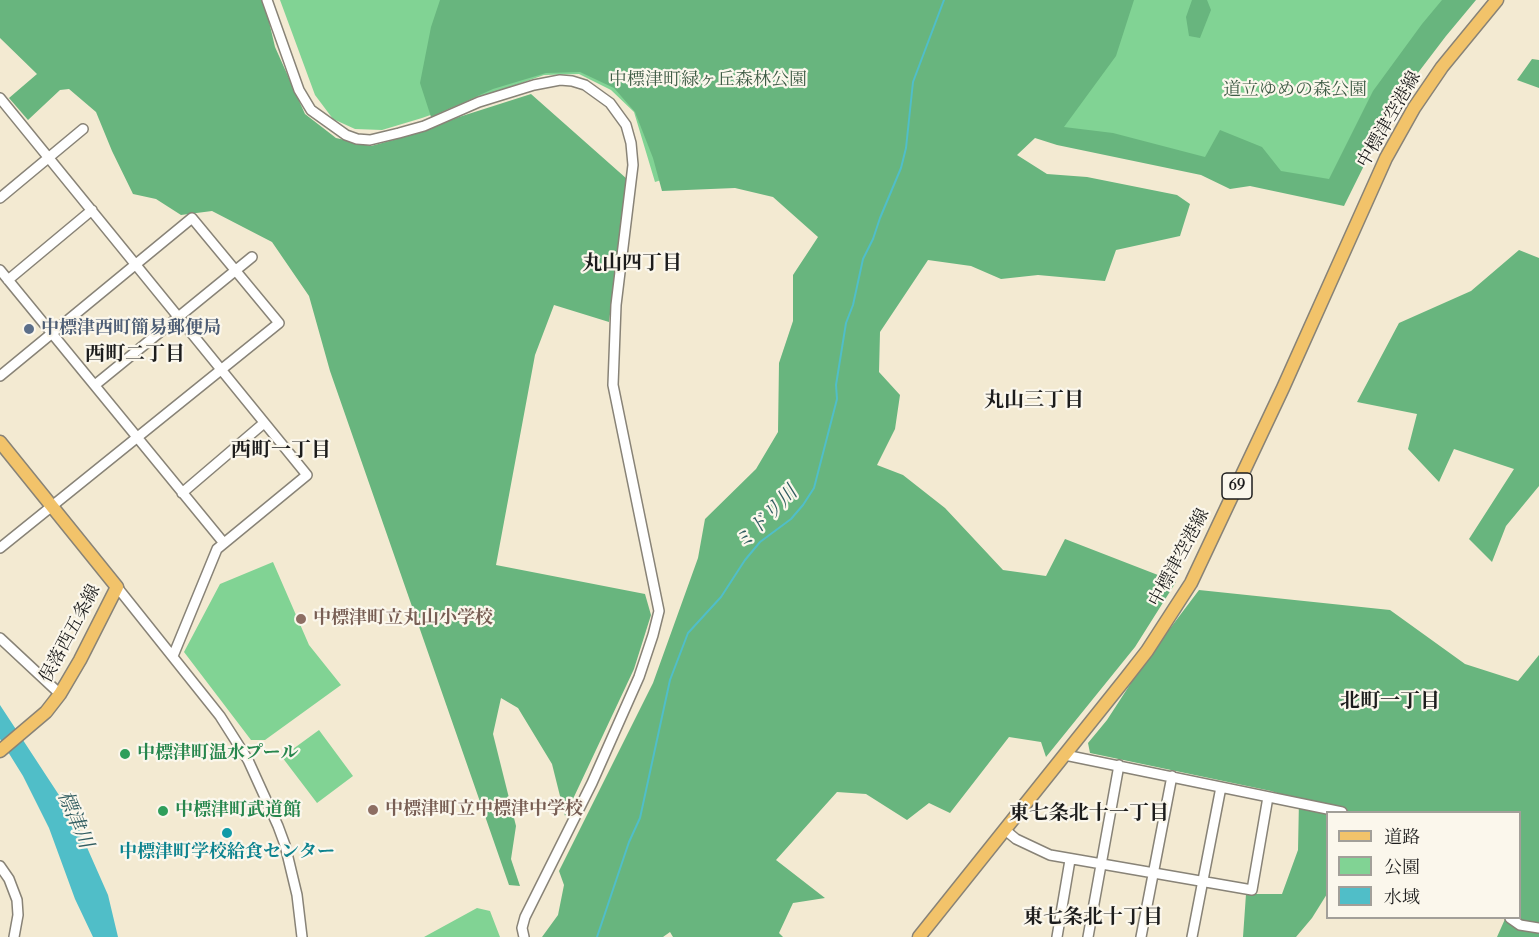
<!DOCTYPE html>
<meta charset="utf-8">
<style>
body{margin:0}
#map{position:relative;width:1539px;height:937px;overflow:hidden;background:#f3ead2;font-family:Cardo,"Noto Serif JP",serif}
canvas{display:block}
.legend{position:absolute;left:1326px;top:811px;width:195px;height:108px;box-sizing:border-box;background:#fbf7ec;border:2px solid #a29f99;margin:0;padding:8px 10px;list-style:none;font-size:18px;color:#1c1c1c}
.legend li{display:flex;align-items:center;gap:12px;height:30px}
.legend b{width:30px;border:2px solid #a29f99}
</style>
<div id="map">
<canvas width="1539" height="937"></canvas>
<ul class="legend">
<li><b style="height:8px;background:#f2c36a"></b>道路</li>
<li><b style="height:16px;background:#81d394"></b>公園</li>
<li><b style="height:16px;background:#50bec8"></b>水域</li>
</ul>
</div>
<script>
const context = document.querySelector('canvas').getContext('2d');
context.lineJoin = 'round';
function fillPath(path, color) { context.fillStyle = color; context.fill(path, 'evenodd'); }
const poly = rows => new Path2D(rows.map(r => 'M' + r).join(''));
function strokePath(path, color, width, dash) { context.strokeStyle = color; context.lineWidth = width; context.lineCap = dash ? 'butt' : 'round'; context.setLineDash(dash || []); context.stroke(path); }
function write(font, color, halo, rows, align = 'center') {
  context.font = font + ' Cardo,"Noto Serif JP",serif'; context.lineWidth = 4.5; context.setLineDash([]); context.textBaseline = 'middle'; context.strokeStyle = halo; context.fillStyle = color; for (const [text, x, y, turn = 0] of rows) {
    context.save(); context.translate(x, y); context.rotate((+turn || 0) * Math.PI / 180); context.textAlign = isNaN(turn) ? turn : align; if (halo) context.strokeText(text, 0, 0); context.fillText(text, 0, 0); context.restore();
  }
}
fillPath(poly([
 [280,0,1471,0,1394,99,1346,195,897,105,655,182,634,112,611,90,579,74,544,75,422,118,382,130,355,129,333,119,315,95],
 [273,562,309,645,341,685,265,740,251,740,184,652,220,584],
 [319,730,353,776,317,803,282,757],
 [477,908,490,911,500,937,424,937]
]), '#81d394');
fillPath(poly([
 [0,0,264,0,275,47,305,114,336,138,371,146,419,133,459,117,531,94,627,179,609,322,554,305,535,355,496,565,645,594,651,615,634,669,565,816,552,764,518,708,501,698,493,734,516,826,511,859,520,886,509,885,330,371,309,296,272,242,212,211,181,215,156,199,133,194,112,151,96,112,69,89,60,90,28,120,9,98,37,74,0,38],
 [440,0,1134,0,1116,56,1064,127,1113,133,1205,157,1220,130,1262,147,1281,171,1329,179,1373,91,1422,24,1442,0,1476,0,1446,36,1395,103,1344,206,1250,186,1230,189,1201,175,1057,145,1035,138,1017,155,1047,174,1087,177,1177,195,1190,204,1180,236,1116,250,1105,281,1038,275,1001,279,971,266,928,260,880,332,879,372,900,395,895,429,877,465,903,475,945,508,1003,570,1046,576,1065,539,1176,582,1135,647,1046,757,1041,742,1009,737,950,813,929,803,907,820,866,794,837,792,776,860,825,898,793,903,779,933,783,937,673,937,670,932,663,937,542,937,558,915,564,885,559,871,653,683,698,558,705,519,756,469,778,432,779,363,793,321,793,275,818,237,773,197,735,188,662,191,653,158,635,112,614,88,580,72,546,73,493,89,431,117,420,83,431,27],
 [1192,0,1207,0,1211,10,1200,38,1189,36,1186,17],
 [1532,59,1539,60,1539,88,1517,80],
 [1519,250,1539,258,1539,486,1506,526,1492,562,1469,539,1514,469,1454,449,1439,482,1408,449,1417,414,1357,402,1399,323,1471,291],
 [1199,590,1390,610,1465,664,1518,681,1539,655,1539,937,1497,937,1505,919,1503,918,1520,918,1520,812,1328,812,1327,894,1312,918,1296,937,1243,937,1246,894,1282,894,1298,850,1299,800,1271,791,1090,753,1088,743,1107,720,1144,663]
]), '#68b57e');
fillPath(poly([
 [0,705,74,818,108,895,118,937,93,937,75,899,49,828,23,776,0,739]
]), '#50bec8');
strokePath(poly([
 [597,937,629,842,640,818,670,680,688,633,721,597,745,560,760,542,791,519,803,505,814,488,837,399,836,385,846,323,853,305,863,259,873,239,880,218,901,168,906,148,913,82,944,0]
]), '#50bec8', 2);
const minor = poly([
 [267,0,299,90,311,110,346,135,357,139,370,140,399,133,424,126,479,102,534,85,560,80,572,81,585,85,610,103,626,125,631,143,633,165,616,305,613,385,659,611,653,635,639,677,592,783,525,917,522,928,524,937],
 [0,98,307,475,217,549,173,656],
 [0,198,83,129],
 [0,270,223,542],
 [8,280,92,210],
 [0,376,192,218,279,323,0,548],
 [95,385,252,257],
 [182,493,264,423],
 [117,587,220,716,248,760,278,826,285,845,297,895,302,937],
 [0,638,60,694],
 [1065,755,1342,812],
 [1004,829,1016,839,1050,855,1252,890,1268,797],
 [0,866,9,879,17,900,18,915,14,937],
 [1510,918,1520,925,1539,928],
 [1057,937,1070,860],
 [1088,937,1119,765],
 [1141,937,1172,776],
 [1192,937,1221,787]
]);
const major = poly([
 [0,442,117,587,80,660,60,694,46,712,0,751],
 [919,937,1126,678,1147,651,1191,583,1283,388,1386,158,1414,108,1442,67,1497,0]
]);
strokePath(minor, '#888377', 12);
strokePath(major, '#888377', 15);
strokePath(minor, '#fff', 9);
strokePath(major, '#f2c36a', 12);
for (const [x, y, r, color] of [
 [29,329,6,"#5c6f8a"],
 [301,619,6,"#8d6e63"],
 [125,754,6,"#2e9e5b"],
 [373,810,6,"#8d6e63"],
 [163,811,6,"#2e9e5b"],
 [227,833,6,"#0f9aa8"]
]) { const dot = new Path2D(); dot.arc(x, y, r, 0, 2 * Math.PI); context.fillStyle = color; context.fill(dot); strokePath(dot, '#fbf7ec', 2); }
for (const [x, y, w] of [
 [1237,486,30]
]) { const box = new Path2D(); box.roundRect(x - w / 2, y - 13, w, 26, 4.5); context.fillStyle = '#fbf7ec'; context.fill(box); strokePath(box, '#1c1c1c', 1.5); }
write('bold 16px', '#1c1c1c', null, [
 ["69",1237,486]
]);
write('18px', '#3f5c46', '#fbf7ec', [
 ["中標津町緑ヶ丘森林公園",708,81],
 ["道立ゆめの森公園",1295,91]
]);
write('18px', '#1c1c1c', '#fbf7ec', [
 ["中標津空港線",1390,120,-60],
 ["中標津空港線",1180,558,-62],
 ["俣落西五条線",71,634,-62]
]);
write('bold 18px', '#4e5e75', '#fbf7ec', [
 ["中標津西町簡易郵便局",41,329]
], 'left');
write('bold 18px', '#785e54', '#fbf7ec', [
 ["中標津町立丸山小学校",313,619],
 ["中標津町立中標津中学校",385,810]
], 'left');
write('bold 18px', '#27864d', '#fbf7ec', [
 ["中標津町温水プール",137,754],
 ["中標津町武道館",175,811]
], 'left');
write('bold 18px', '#0d838f', '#fbf7ec', [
 ["中標津町学校給食センター",227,853]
]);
write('bold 20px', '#1c1c1c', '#fbf7ec', [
 ["丸山四丁目",632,264],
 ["西町二丁目",135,355],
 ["丸山三丁目",1034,401],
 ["西町一丁目",281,451],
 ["北町一丁目",1390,702],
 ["東七条北十一丁目",1089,814],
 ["東七条北十丁目",1093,918]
]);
write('italic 20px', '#315d61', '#fbf7ec', [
 ["ミドリ川",767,519,-46],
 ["標津川",74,820,67]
]);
</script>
